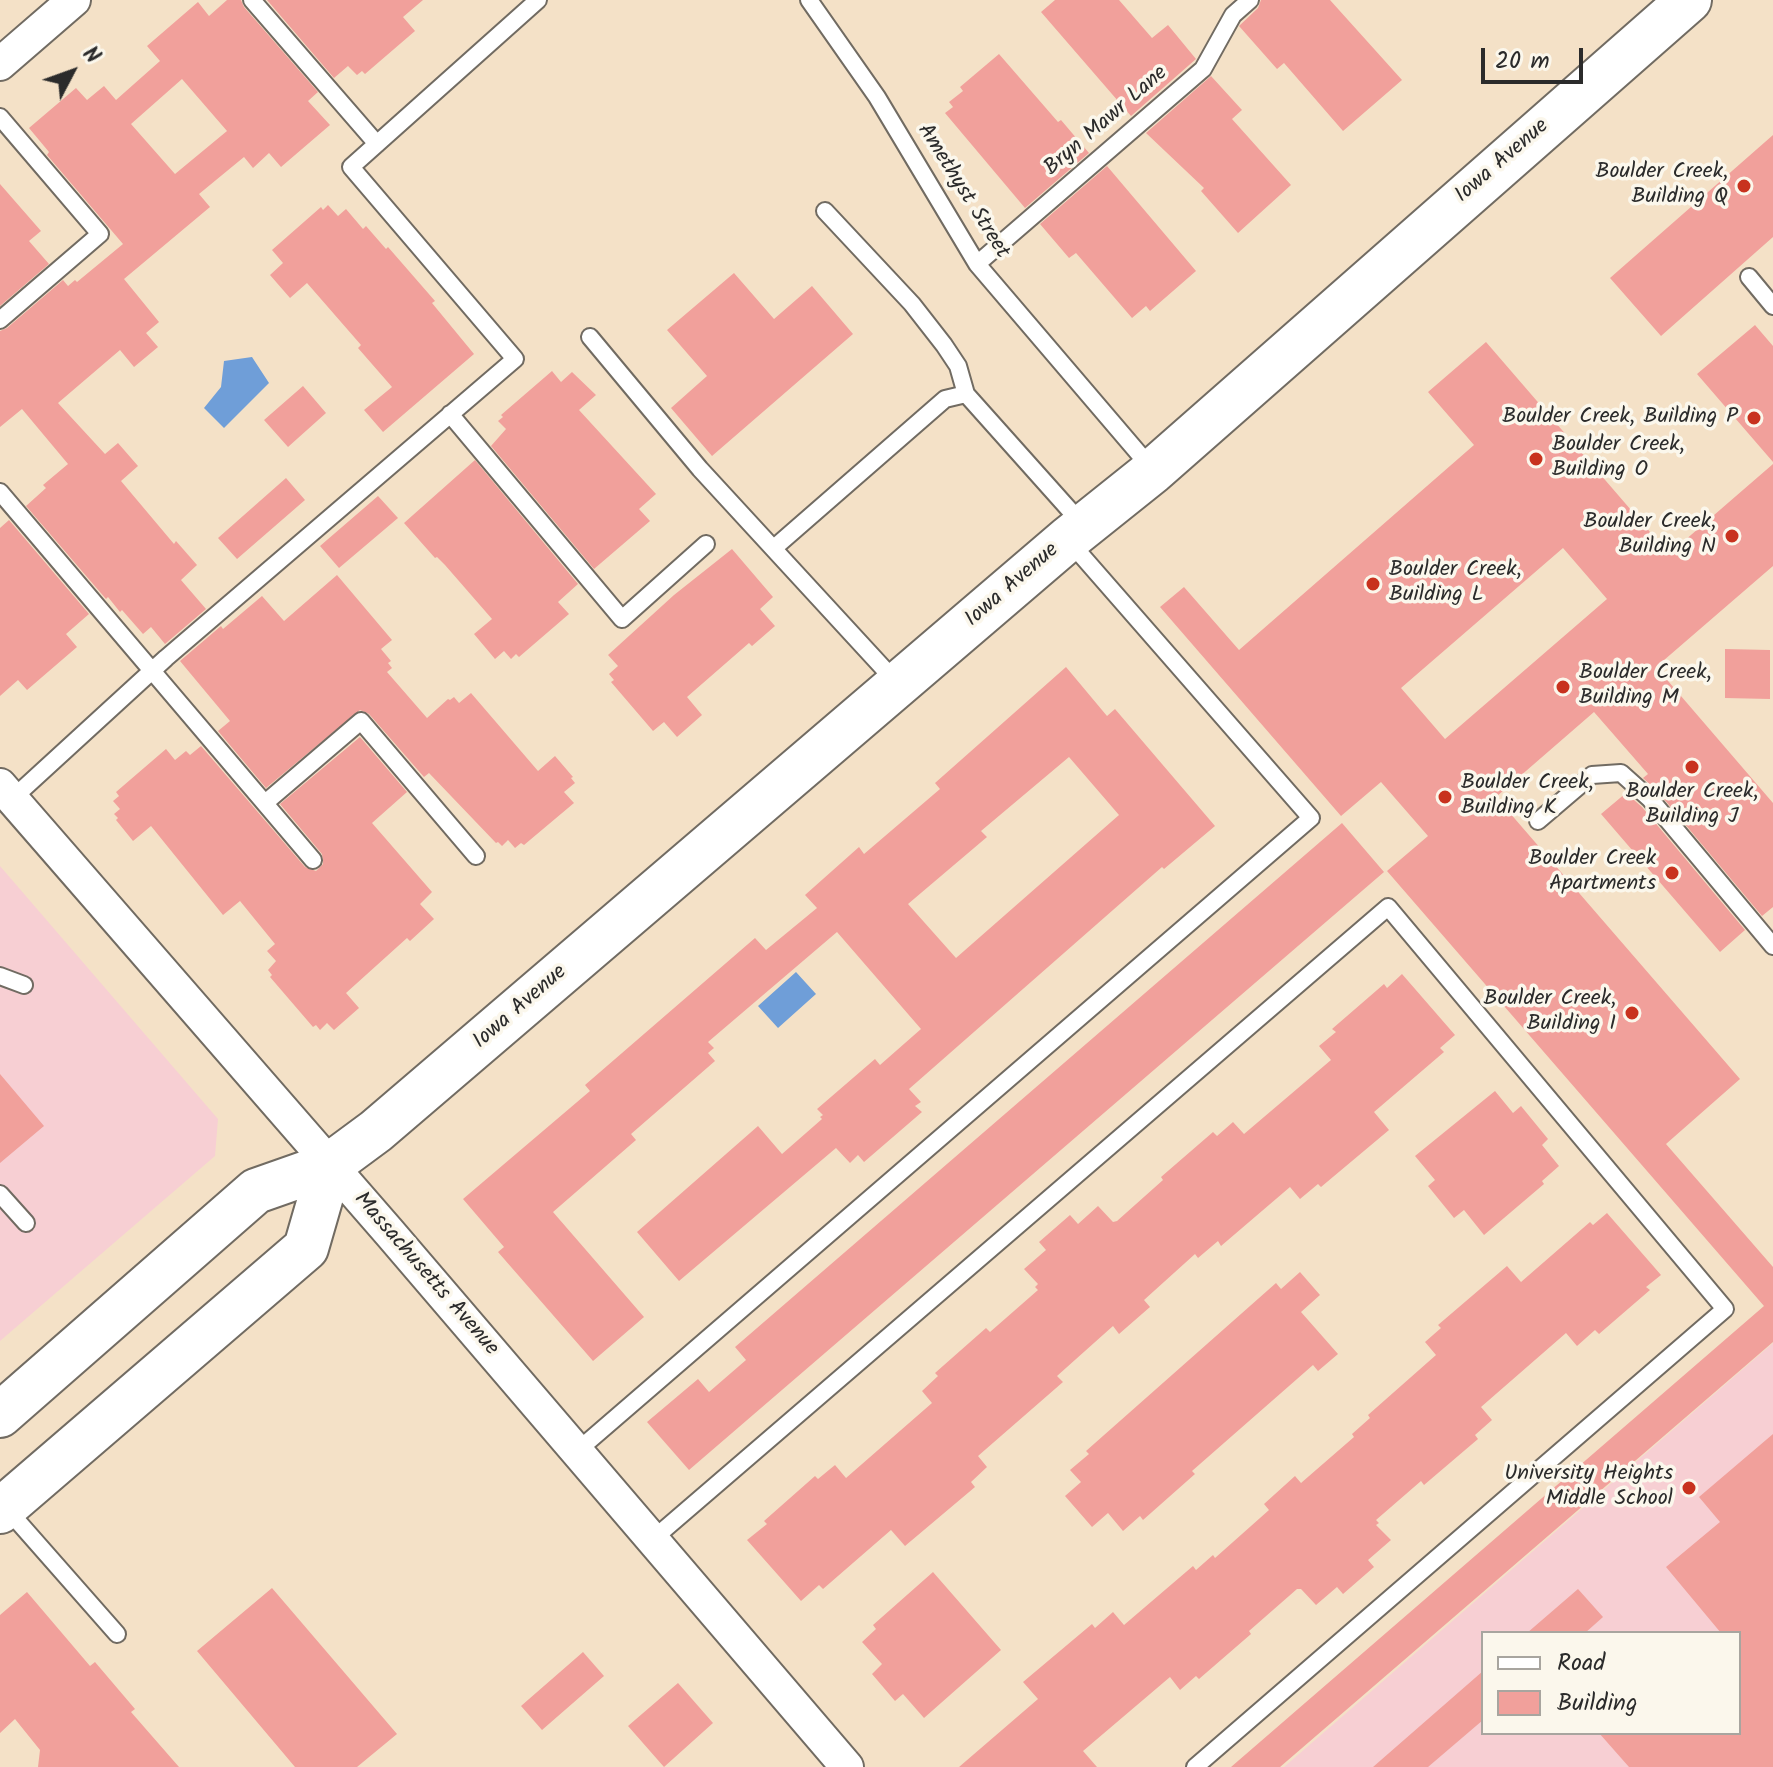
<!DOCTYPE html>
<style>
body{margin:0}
#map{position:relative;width:1773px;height:1767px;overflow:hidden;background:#f4e1c7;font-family:Kalam,sans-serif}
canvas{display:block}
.legend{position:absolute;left:1481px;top:1631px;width:260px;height:104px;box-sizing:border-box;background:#fbf7ec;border:2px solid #a8a59f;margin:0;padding:10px 14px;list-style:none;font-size:24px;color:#2b2b2b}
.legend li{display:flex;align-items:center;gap:16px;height:40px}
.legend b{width:40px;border:2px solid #a8a59f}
.north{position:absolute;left:32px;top:32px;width:80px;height:80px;-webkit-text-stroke:6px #fbf7ec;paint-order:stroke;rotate:49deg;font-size:22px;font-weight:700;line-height:32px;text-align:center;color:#2b2b2b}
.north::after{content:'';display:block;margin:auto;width:28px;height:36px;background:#2b2b2b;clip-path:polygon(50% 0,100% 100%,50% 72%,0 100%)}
.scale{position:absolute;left:1481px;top:48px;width:102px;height:36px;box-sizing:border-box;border:4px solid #2b2b2b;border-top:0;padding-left:10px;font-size:24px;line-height:28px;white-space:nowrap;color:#2b2b2b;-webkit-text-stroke:6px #fbf7ec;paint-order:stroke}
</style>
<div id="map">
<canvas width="1773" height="1767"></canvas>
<ul class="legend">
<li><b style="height:10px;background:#fff"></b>Road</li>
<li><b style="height:22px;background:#f1a09b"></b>Building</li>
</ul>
<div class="north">N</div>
<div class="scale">20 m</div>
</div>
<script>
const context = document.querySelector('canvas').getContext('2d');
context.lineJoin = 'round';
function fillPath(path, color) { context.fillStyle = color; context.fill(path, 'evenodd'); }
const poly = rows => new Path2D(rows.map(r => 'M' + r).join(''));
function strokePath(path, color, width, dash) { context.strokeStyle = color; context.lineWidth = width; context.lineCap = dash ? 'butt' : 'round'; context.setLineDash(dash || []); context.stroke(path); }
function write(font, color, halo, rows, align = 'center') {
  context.font = font + ' Kalam,sans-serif'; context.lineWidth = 7; context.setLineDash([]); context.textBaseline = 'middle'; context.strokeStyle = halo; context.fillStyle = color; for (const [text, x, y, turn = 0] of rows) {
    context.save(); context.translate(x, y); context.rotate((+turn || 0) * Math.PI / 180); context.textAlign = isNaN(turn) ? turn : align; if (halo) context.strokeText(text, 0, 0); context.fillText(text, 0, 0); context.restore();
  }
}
fillPath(poly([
 [0,866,218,1119,215,1156,0,1341],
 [1773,1343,1773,1767,1284,1767],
 [1483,1633,1739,1633,1739,1733,1483,1733]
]), '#f7cfd3');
fillPath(poly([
 [252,357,269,383,224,428,204,408,221,387,224,361],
 [796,972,816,994,778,1028,758,1006]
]), '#6f9ed8');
fillPath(poly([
 [227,0,241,0,244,7,318,92,308,101,330,125,281,167,269,153,253,168,244,157,199,194,210,207,124,279,159,322,146,333,158,347,134,367,120,350,58,403,105,454,118,443,138,466,121,481,174,544,176,541,197,565,181,580,206,609,165,644,151,627,143,634,122,610,120,612,108,597,106,599,26,506,46,488,43,485,68,464,22,409,0,427,0,331,7,328,63,280,68,286,75,280,77,282,123,244,47,155,49,152,29,128,76,88,87,100,104,86,116,100,160,61,147,46,198,2,209,16],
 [182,79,227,131,175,174,131,124],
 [267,0,423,0,403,17,415,31,365,74,362,71,357,75,348,66,334,78],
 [1055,0,1119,0,1152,38,1168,25,1196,59,1131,116,1041,12],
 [1261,0,1330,0,1402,80,1343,131,1284,63,1277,69,1239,26,1258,8],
 [999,54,1058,122,1061,120,1089,153,1025,208,945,113,953,107,949,102,963,91,960,87],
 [1211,76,1242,110,1232,119,1291,185,1238,233,1201,191,1204,188,1146,133],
 [1773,135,1773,237,1661,336,1610,278],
 [1107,166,1196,271,1150,311,1146,306,1132,318,1076,253,1069,258,1040,224],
 [0,184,41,231,29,241,49,264,0,306],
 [328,205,338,216,346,209,363,229,366,226,386,249,388,247,435,301,432,303,474,354,383,432,364,410,392,387,358,348,361,345,307,283,290,298,270,275,283,263,272,250,321,207,323,210],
 [734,273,774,319,812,286,853,334,712,456,671,408,707,376,667,330],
 [1755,325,1773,346,1773,462,1697,374],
 [1486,342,1669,554,1773,464,1773,566,1656,667,1773,803,1773,907,1762,916,1658,792,1643,778,1648,774,1594,712,1496,797,1740,1079,1666,1144,1773,1267,1773,1342,1280,1767,1231,1767,1764,1306,1387,871,1428,836,1381,782,1341,816,1160,607,1184,587,1239,650,1474,445,1428,392],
 [1563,548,1607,599,1445,739,1401,688],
 [552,371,561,382,572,372,596,395,579,410,656,494,639,509,650,521,594,569,491,446,506,429,498,421,503,417,501,415],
 [303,386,326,413,288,447,264,420],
 [475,460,578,584,558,602,569,614,519,657,516,654,511,659,504,651,495,659,474,634,492,619,445,565,437,557,435,558,404,523],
 [286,478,305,500,237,559,218,538],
 [378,496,398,518,339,568,320,546],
 [9,520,89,614,66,634,77,647,27,690,18,680,0,696,0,528],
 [732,549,773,597,760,609,775,626,752,646,749,643,687,697,702,715,677,737,664,722,653,731,611,682,614,680,609,674,618,666,608,655,674,595],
 [337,575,392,640,381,649,391,661,388,663,392,668,387,672,427,718,448,699,450,700,454,697,459,703,471,693,538,771,555,756,573,777,571,778,575,783,564,792,574,803,524,845,521,843,515,848,508,840,502,846,498,842,496,843,429,773,424,777,369,714,360,710,266,788,218,731,230,721,180,661,221,626,223,629,262,596,284,621],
 [1725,649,1770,650,1770,699,1725,698],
 [1066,667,1107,716,1115,709,1215,826,1164,869,1162,867,909,1089,921,1102,915,1106,922,1112,864,1162,858,1155,850,1163,836,1148,679,1281,637,1232,758,1126,782,1154,822,1119,820,1117,823,1115,817,1109,875,1059,880,1065,921,1029,837,932,708,1042,714,1048,708,1053,715,1061,631,1134,636,1140,553,1212,644,1317,593,1361,498,1252,504,1247,463,1199,590,1091,585,1085,755,938,766,950,817,908,805,895,859,847,864,854,940,789,935,783],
 [1069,757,1119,815,956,958,908,904,987,837,981,831],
 [360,737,407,792,372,823,432,892,420,904,434,919,410,941,407,938,346,993,359,1008,334,1030,327,1023,320,1030,316,1025,313,1027,270,977,272,975,268,970,276,961,267,951,275,944,240,901,223,915,151,826,133,841,116,820,118,818,114,814,120,809,113,801,119,796,116,792,166,749,175,760,186,751,190,755,201,746,305,867,316,871,323,864,322,854,280,804],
 [1626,793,1642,807,1745,930,1720,952,1601,814],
 [1342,823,1384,872,689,1470,647,1422,698,1379,709,1392,746,1360,735,1347],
 [1402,974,1455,1035,1440,1048,1444,1052,1374,1112,1389,1130,1321,1187,1318,1184,1300,1199,1290,1187,1221,1246,1218,1241,1198,1258,1195,1254,1144,1300,1150,1307,1119,1334,1113,1326,1057,1376,1063,1382,978,1456,987,1467,971,1482,975,1487,905,1546,891,1530,823,1589,819,1585,801,1601,747,1540,767,1524,764,1521,815,1476,818,1479,835,1465,846,1478,932,1403,922,1391,938,1376,935,1373,986,1328,990,1332,1038,1290,1035,1287,1038,1284,1024,1269,1046,1250,1039,1242,1070,1215,1078,1224,1098,1206,1113,1222,1117,1221,1163,1180,1161,1177,1213,1132,1217,1136,1233,1122,1244,1134,1331,1060,1319,1046,1336,1032,1332,1029,1384,984,1387,988],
 [0,1074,44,1126,0,1163],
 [1495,1091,1513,1113,1521,1106,1548,1139,1542,1145,1559,1166,1542,1181,1544,1184,1484,1235,1464,1210,1454,1218,1428,1186,1435,1180,1415,1156],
 [1607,1213,1661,1275,1646,1287,1650,1290,1599,1334,1595,1330,1577,1346,1566,1333,1481,1407,1492,1420,1475,1435,1478,1439,1424,1485,1421,1481,1376,1520,1379,1523,1376,1525,1391,1540,1368,1560,1374,1567,1343,1594,1337,1587,1316,1605,1301,1589,1297,1589,1249,1631,1251,1634,1199,1679,1196,1676,1180,1690,1170,1677,1083,1751,1097,1767,959,1767,1038,1699,1023,1682,1092,1624,1095,1628,1113,1612,1124,1625,1193,1566,1196,1570,1213,1555,1215,1558,1269,1510,1264,1504,1295,1476,1301,1483,1354,1437,1352,1434,1370,1418,1368,1415,1436,1355,1425,1342,1441,1328,1438,1325,1507,1266,1521,1282,1590,1222,1593,1225],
 [1300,1272,1320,1295,1301,1312,1338,1354,1318,1371,1313,1365,1192,1471,1195,1474,1143,1520,1140,1516,1123,1531,1108,1513,1092,1527,1065,1496,1081,1482,1070,1470,1089,1454,1086,1451,1276,1283,1281,1289],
 [1773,1434,1773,1767,1629,1767,1599,1733,1739,1733,1739,1633,1721,1633,1666,1567,1720,1522,1699,1497],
 [933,1572,1001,1650,924,1718,903,1694,895,1701,872,1674,882,1664,862,1642,876,1629,873,1625],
 [272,1588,397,1734,357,1767,295,1767,197,1651],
 [1578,1589,1603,1617,1585,1633,1527,1633],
 [27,1592,90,1666,95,1662,135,1709,131,1712,179,1767,38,1767,40,1750,15,1719,0,1733,0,1615],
 [583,1652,604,1676,542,1730,521,1706],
 [1483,1671,1483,1720,1428,1767,1373,1767],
 [678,1683,713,1723,664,1767,628,1726]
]), '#f1a09b');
const lane = poly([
 [252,0,377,144],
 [809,0,877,97,977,264,1152,469],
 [0,117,100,234,0,320],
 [825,211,912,304,944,345,958,366,966,394],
 [977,264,1203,69,1233,15,1250,0],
 [1749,277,1773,306],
 [590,337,700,469,897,683],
 [450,414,622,619,706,544],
 [0,492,313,860],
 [774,548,945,399,966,394,1083,525],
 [12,799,166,658,515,359,351,167,538,0],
 [265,803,361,721,476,856],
 [1538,821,1592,775,1621,773,1650,799,1773,946],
 [0,976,24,985],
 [0,1194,26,1223],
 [576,1452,1311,818,1069,541],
 [7,1509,117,1634],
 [652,1540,1388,907,1725,1309,1195,1767]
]);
const street = poly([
 [0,64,74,0],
 [0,785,389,1232,847,1767]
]);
const primary = poly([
 [0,1415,256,1191,330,1165,376,1131,1068,539,1153,471,1689,0],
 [0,1511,306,1248,330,1165]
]);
strokePath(lane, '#716b62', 20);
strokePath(street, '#716b62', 36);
strokePath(primary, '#716b62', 48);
strokePath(lane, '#fff', 16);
strokePath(street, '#fff', 32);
strokePath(primary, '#fff', 44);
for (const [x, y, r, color] of [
 [1744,186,8,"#c8321e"],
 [1754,418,8,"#c8321e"],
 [1536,459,8,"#c8321e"],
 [1732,536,8,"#c8321e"],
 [1373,584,8,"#c8321e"],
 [1563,687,8,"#c8321e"],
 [1692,767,8,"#c8321e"],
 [1445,797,8,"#c8321e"],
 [1672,873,8,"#c8321e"],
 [1632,1013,8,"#c8321e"],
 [1689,1488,8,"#c8321e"]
]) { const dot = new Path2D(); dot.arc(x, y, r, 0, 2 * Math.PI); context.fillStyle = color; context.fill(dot); strokePath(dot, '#fbf7ec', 3); }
write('22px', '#2b2b2b', '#fbf7ec', [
 ["Bryn Mawr Lane",1107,122,-41],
 ["Iowa Avenue",1503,162,-41],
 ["Amethyst Street",962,192,58],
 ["Iowa Avenue",1013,586,-41],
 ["Iowa Avenue",521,1008,-41],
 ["Massachusetts Avenue",425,1275,49]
]);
write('22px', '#2b2b2b', '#fbf7ec', [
 ["Boulder Creek,",1728,173],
 ["Building Q",1728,198],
 ["Boulder Creek, Building P",1738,418],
 ["Boulder Creek,",1552,446,"left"],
 ["Building O",1552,471,"left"],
 ["Boulder Creek,",1716,523],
 ["Building N",1716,548],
 ["Boulder Creek,",1389,571,"left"],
 ["Building L",1389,596,"left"],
 ["Boulder Creek,",1579,674,"left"],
 ["Building M",1579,699,"left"],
 ["Boulder Creek,",1461,784,"left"],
 ["Building K",1461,809,"left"],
 ["Boulder Creek,",1692,793,"center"],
 ["Building J",1692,818,"center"],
 ["Boulder Creek",1656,860],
 ["Apartments",1656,885],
 ["Boulder Creek,",1616,1000],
 ["Building I",1616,1025],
 ["University Heights",1673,1475],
 ["Middle School",1673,1500]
], 'right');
</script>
